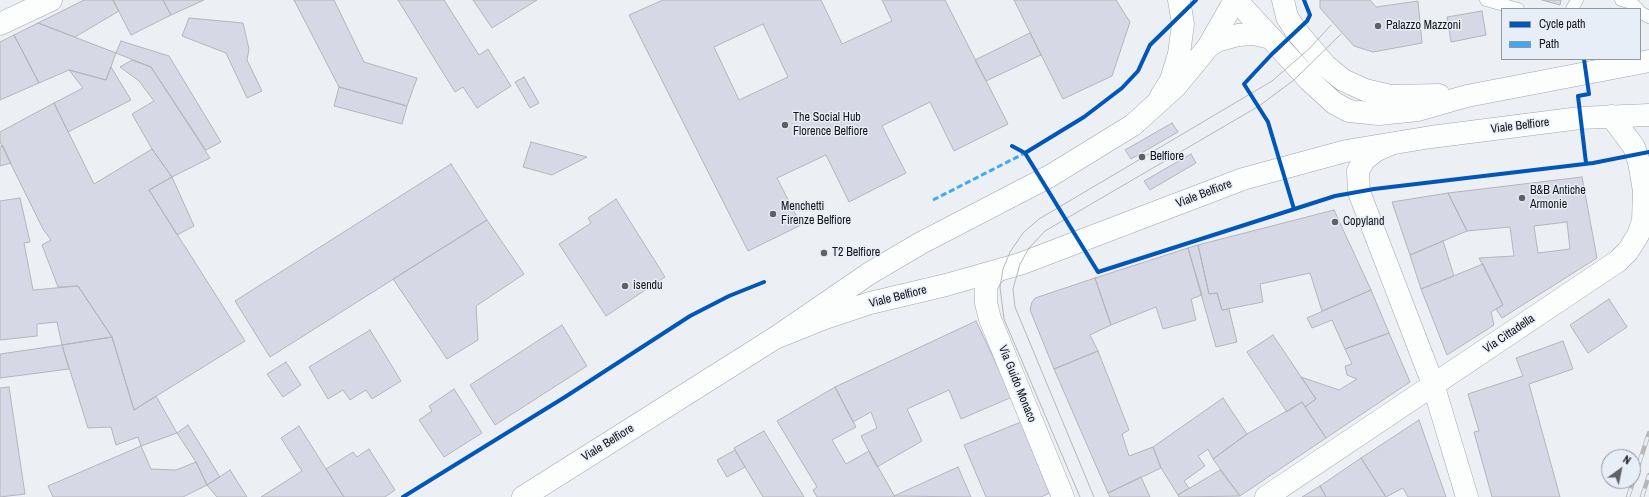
<!DOCTYPE html>
<style>
body{margin:0}
#map{position:relative;width:1649px;height:497px;overflow:hidden;background:#eceff4;font-family:"Archivo Narrow",sans-serif}
canvas{display:block}
.legend{position:absolute;left:1501px;top:8px;width:140px;height:52px;box-sizing:border-box;background:#e8eef7;border:1px solid #93979e;margin:0;padding:5px 7px;list-style:none;font-size:12px;color:#131519}
.legend li{display:flex;align-items:center;gap:8px;height:20px}
.legend b{width:20px;border:1px solid #93979e}
.north{position:absolute;left:1601px;top:449px;width:40px;height:40px;box-sizing:border-box;background:#e8eef7;border:1px solid #93979e;border-radius:50%;rotate:33deg;font-size:11px;font-weight:700;line-height:16px;text-align:center;color:#131519}
.north::after{content:'';display:block;margin:auto;width:14px;height:18px;background:#5f6166;clip-path:polygon(50% 0,100% 100%,50% 72%,0 100%)}
</style>
<div id="map">
<canvas width="1649" height="497"></canvas>
<ul class="legend">
<li><b style="height:5px;background:#0057b8"></b>Cycle path</li>
<li><b style="height:5px;background:#3fa9f5"></b>Path</li>
</ul>
<div class="north">N</div>
</div>
<script>
const context = document.querySelector('canvas').getContext('2d');
context.lineJoin = 'round';
function fillPath(path, color) { context.fillStyle = color; context.fill(path, 'evenodd'); }
const poly = rows => new Path2D(rows.map(r => 'M' + r).join(''));
function strokePath(path, color, width, dash) { context.strokeStyle = color; context.lineWidth = width; context.lineCap = dash ? 'butt' : 'round'; context.setLineDash(dash || []); context.stroke(path); }
function write(font, color, halo, rows, align = 'center') {
  context.font = font + ' "Archivo Narrow",sans-serif'; context.lineWidth = 3; context.setLineDash([]); context.textBaseline = 'middle'; context.strokeStyle = halo; context.fillStyle = color; for (const [text, x, y, turn = 0] of rows) {
    context.save(); context.translate(x, y); context.rotate((+turn || 0) * Math.PI / 180); context.textAlign = isNaN(turn) ? turn : align; if (halo) context.strokeText(text, 0, 0); context.fillText(text, 0, 0); context.restore();
  }
}
const building = poly([
 [84,0,113,0,119,11,75,37,38,23,84,0],
 [113,0,163,0,171,15,131,35,113,0],
 [163,0,204,0,171,15,163,0],
 [294,0,334,0,364,62,417,78,407,106,339,87,294,0],
 [398,0,444,0,479,55,488,49,511,86,477,108,463,87,455,92,398,0],
 [473,0,537,0,492,28,473,0],
 [663,0,821,0,842,44,892,21,882,0,945,0,1008,124,954,151,930,102,882,126,906,173,849,202,826,155,777,178,801,225,748,251,629,15,663,0],
 [763,24,788,77,739,100,714,47,763,24],
 [1014,0,1116,0,1130,22,1112,76,1063,99,1014,0],
 [1320,0,1370,0,1376,7,1418,1,1422,43,1373,52,1354,46,1320,8,1320,0],
 [1542,0,1561,0,1560,5,1542,0],
 [1482,11,1486,35,1451,42,1447,17,1482,11],
 [189,18,243,23,249,49,247,60,262,91,247,98,226,53,182,36,189,18],
 [38,23,116,53,106,80,69,70,39,83,14,35,38,23],
 [1030,33,1041,55,986,81,975,60,1030,33],
 [14,35,39,83,0,100,0,42,14,35],
 [121,41,169,56,221,142,206,150,151,67,116,53,121,41],
 [132,60,151,67,210,158,172,177,152,149,132,114,154,101,139,81,120,67,132,60],
 [111,67,131,100,68,132,54,103,83,88,69,70,106,80,111,67],
 [524,77,539,103,530,108,515,82,524,77],
 [339,87,407,106,402,124,334,106,339,87],
 [54,103,94,184,152,149,172,177,149,190,245,341,134,410,112,337,78,286,58,287,42,245,51,240,43,229,0,142,0,132,54,103],
 [1172,123,1178,132,1131,159,1125,150,1172,123],
 [531,142,587,157,552,175,523,167,531,142],
 [3,146,11,163,0,166,0,147,3,146],
 [1191,154,1196,163,1150,190,1144,181,1191,154],
 [451,164,487,220,270,357,235,301,451,164],
 [172,177,194,226,177,235,149,190,172,177],
 [1582,177,1597,258,1502,318,1496,309,1503,305,1479,258,1514,256,1510,227,1467,231,1448,193,1582,177],
 [1567,222,1570,249,1538,253,1534,226,1567,222],
 [1448,193,1467,231,1410,255,1392,202,1448,193],
 [20,198,30,242,24,243,33,290,78,286,112,337,62,345,57,322,37,324,37,336,0,340,0,201,20,198],
 [616,199,665,277,606,316,559,244,591,223,588,218,616,199],
 [1334,210,1371,290,1322,311,1310,273,1260,284,1263,302,1222,310,1217,293,1209,294,1198,245,1334,210],
 [487,220,524,274,476,306,478,340,447,359,393,279,487,220],
 [1443,241,1454,276,1421,289,1410,255,1443,241],
 [1198,245,1209,294,1217,293,1222,310,1229,309,1237,342,1216,347,1188,248,1198,245],
 [1188,248,1202,295,1191,299,1196,320,1163,329,1156,307,1111,325,1095,278,1188,248],
 [1483,264,1503,305,1491,312,1494,325,1447,355,1421,289,1483,264],
 [1095,278,1111,325,1090,335,1098,351,1054,369,1030,310,1032,302,1035,298,1095,278],
 [1371,290,1389,333,1345,349,1332,320,1312,328,1307,318,1371,290],
 [1609,299,1627,327,1588,353,1570,325,1609,299],
 [976,321,1012,397,961,419,949,390,907,409,922,441,877,467,861,436,877,428,871,412,853,422,835,387,976,321],
 [562,325,587,366,495,425,470,385,562,325],
 [370,330,401,381,372,399,366,390,350,400,343,390,328,399,309,367,370,330],
 [1389,333,1410,382,1326,438,1305,407,1316,399,1301,377,1339,390,1357,379,1347,375,1345,366,1352,364,1345,349,1389,333],
 [1273,335,1316,399,1305,407,1302,402,1287,412,1247,352,1273,335],
 [112,337,134,410,156,396,177,433,141,446,138,437,116,445,111,427,88,428,62,345,112,337],
 [1563,341,1573,369,1529,384,1560,497,1492,497,1474,432,1479,431,1468,394,1523,376,1516,358,1563,341],
 [62,345,69,369,0,378,0,354,62,345],
 [1098,351,1129,430,1122,434,1129,456,1153,447,1161,468,1108,493,1054,369,1098,351],
 [286,362,301,385,283,397,267,374,286,362],
 [9,387,25,494,0,497,0,388,9,387],
 [835,387,856,427,832,440,846,464,869,451,895,497,817,497,813,490,817,487,777,421,835,387],
 [454,389,482,433,444,457,419,420,432,411,429,406,454,389],
 [1223,398,1247,434,1213,459,1208,449,1198,456,1205,466,1184,481,1189,488,1178,495,1161,468,1153,447,1223,398],
 [1302,402,1326,438,1240,496,1213,459,1247,434,1302,402],
 [1419,420,1446,497,1408,497,1403,488,1386,497,1361,458,1419,420],
 [1021,422,1050,493,1041,497,986,497,964,445,1021,422],
 [188,425,220,477,207,485,196,462,177,433,188,425],
 [299,426,326,469,344,497,261,497,302,471,281,438,299,426],
 [764,431,804,497,763,497,745,467,734,448,764,431],
 [141,446,151,469,176,470,196,462,207,485,183,497,53,497,48,486,141,446],
 [369,449,395,490,385,497,344,497,326,469,353,452,357,457,369,449],
 [735,450,745,467,727,477,717,460,735,450],
 [1361,458,1386,497,1326,497,1320,486,1361,458],
 [958,467,971,497,894,496,958,467],
 [230,470,247,497,217,497,207,485,230,470],
 [1220,470,1240,496,1179,497,1178,495,1220,470],
 [1141,477,1150,497,1110,497,1108,493,1141,477],
 [1320,486,1326,497,1302,497,1320,486]
]);
fillPath(building, '#d7d8e5');
strokePath(building, '#b4b5b9', 1);
const lane = poly([
 [1486,0,1518,9],
 [1621,0,1632,3,1638,9],
 [1572,9,1577,0],
 [1640,12,1649,17]
]);
const street = poly([
 [0,24,51,0],
 [1391,144,1375,151,1364,160,1358,171,1359,192,1433,384,1467,497],
 [997,271,990,278,986,288,986,303,990,319,1063,497],
 [1266,497,1618,261,1628,251,1638,235,1643,221,1644,191,1639,162,1634,147,1611,116]
]);
const secondary = poly([
 [1236,0,1271,38],
 [1161,96,1171,80,1179,54,1183,24,1179,0]
]);
const primary = poly([
 [1283,0,1287,17,1296,31,1326,66,1343,80,1365,90,1391,96,1439,95],
 [1208,47,1217,41,1238,35,1254,34,1271,38,1310,81,1334,103,1349,111,1379,114,1418,110,1467,96,1649,61],
 [775,338,825,318,870,303,946,285,1020,264,1243,179,1346,151,1431,137,1580,118,1649,115],
 [523,497,775,338,870,273,921,243,1050,176,1133,125,1176,86,1208,47,1235,0]
]);
strokePath(lane, '#a2a5a9', 13);
strokePath(street, '#a2a5a9', 23);
strokePath(secondary, '#a2a5a9', 23);
strokePath(primary, '#a2a5a9', 23);
strokePath(lane, '#fcfdfd', 12);
strokePath(street, '#fcfdfd', 22);
strokePath(secondary, '#fcfdfd', 22);
strokePath(primary, '#fcfdfd', 22);
strokePath(poly([
 [1080,497,1004,319,1000,287,1003,269,1010,252,1023,233,1039,219,1272,81,1310,48,1331,25],
 [1094,497,1015,307,1013,289,1020,264,1029,248,1045,231,1259,106,1294,80,1341,34]
]), '#b6b7b8', 1);
const rail = poly([
 [1628,497,1649,433],
 [1642,497,1649,475]
]);
strokePath(rail, '#b6b7b8', 4.5);
strokePath(rail, '#e8eef7', 3, [9]);
strokePath(poly([
 [933,200,1025,153]
]), '#3fa9f5', 3, [6, 3]);
strokePath(poly([
 [1584,59,1589,94,1578,96,1586,163],
 [1012,146,1025,153,1084,117,1122,88,1138,71,1150,45,1196,0],
 [1025,153,1098,272,1335,196,1374,189,1593,163,1649,152],
 [1294,209,1268,122,1244,84,1272,54,1307,21,1310,15,1304,0],
 [403,497,565,397,690,316,729,296,764,282]
]), '#0057b8', 4);
for (const [x, y, r, color] of [
 [1378,26,4,"#5f6166"],
 [785,125,4,"#5f6166"],
 [1142,157,4,"#5f6166"],
 [1522,198,4,"#5f6166"],
 [773,214,4,"#5f6166"],
 [1335,222,4,"#5f6166"],
 [824,253,4,"#5f6166"],
 [625,286,4,"#5f6166"]
]) { const dot = new Path2D(); dot.arc(x, y, r, 0, 2 * Math.PI); context.fillStyle = color; context.fill(dot); strokePath(dot, '#e8eef7', 1.5); }
write('12px', '#131519', '#e8eef7', [
 ["Palazzo Mazzoni",1386,26],
 ["The Social Hub",793,118],
 ["Florence Belfiore",793,132],
 ["Belfiore",1150,157],
 ["B&B Antiche",1530,191],
 ["Armonie",1530,205],
 ["Menchetti",781,207],
 ["Firenze Belfiore",781,221],
 ["Copyland",1343,222],
 ["T2 Belfiore",832,253],
 ["isendu",633,286]
], 'left');
write('12px', '#131519', '#e8eef7', [
 ["Viale Belfiore",1520,126,-7],
 ["Viale Belfiore",1204,194,-21],
 ["Viale Belfiore",898,297,-14],
 ["Via Cittadella",1509,334,-34],
 ["Via Guido Monaco",1017,384,68],
 ["Viale Belfiore",608,443,-32]
]);
</script>
